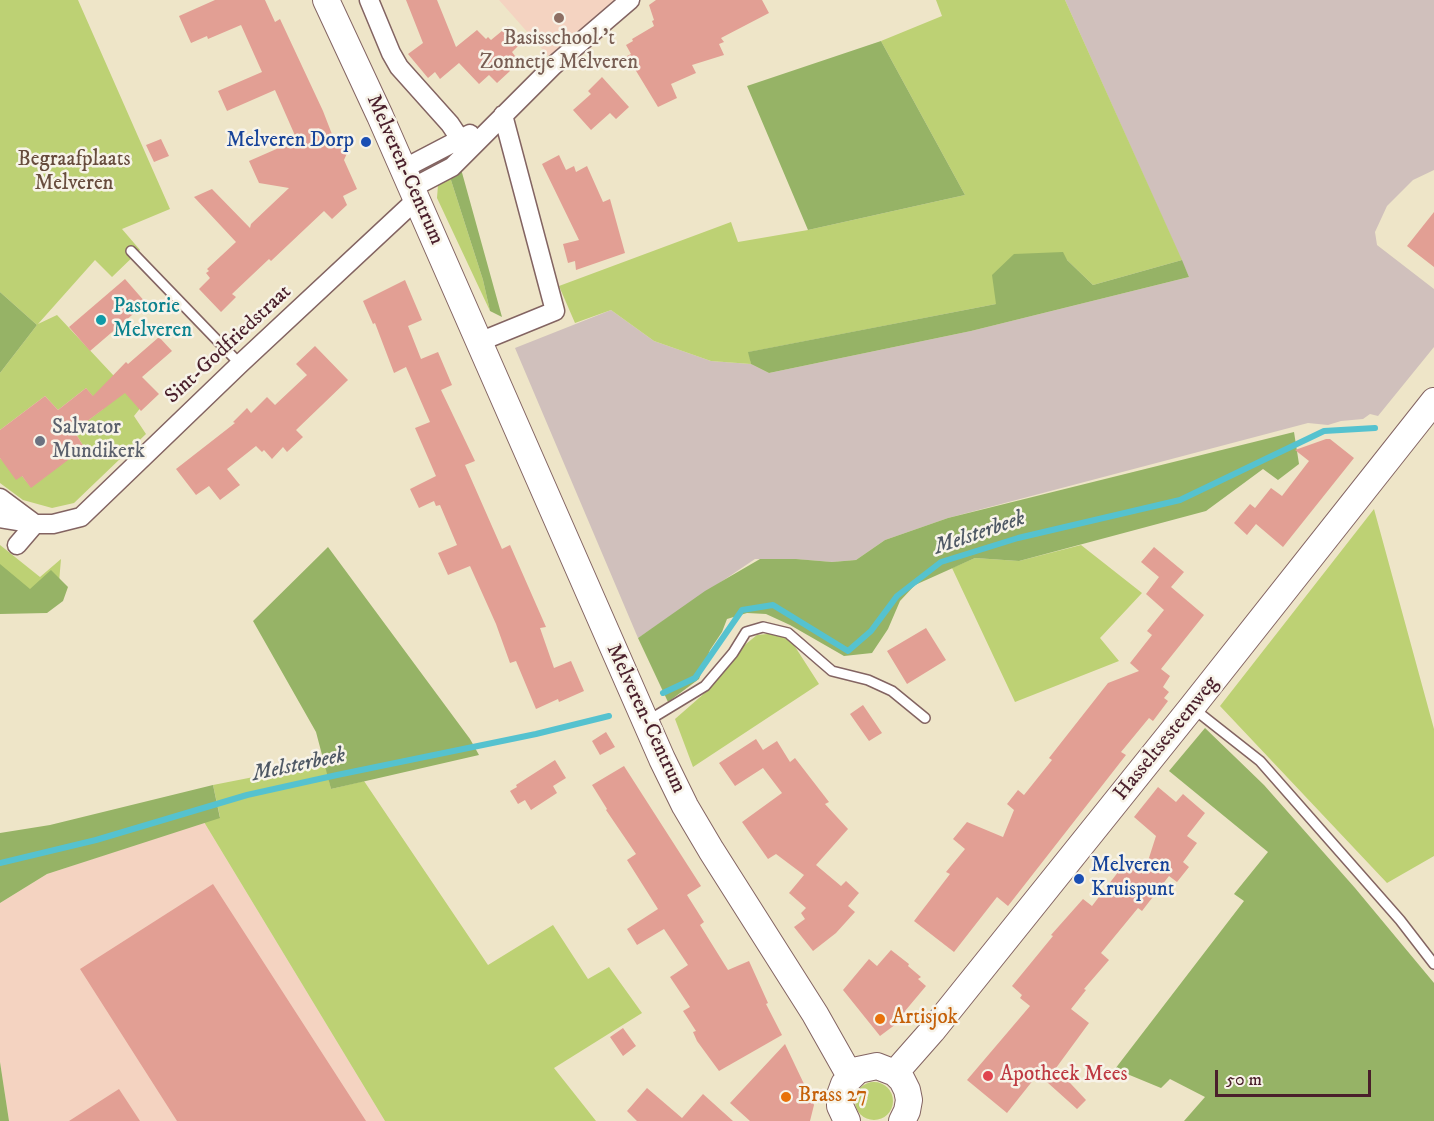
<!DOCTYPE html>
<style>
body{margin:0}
#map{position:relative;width:1434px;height:1121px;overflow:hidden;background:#eee5c8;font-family:"IM FELL DW Pica",serif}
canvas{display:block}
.scale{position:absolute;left:1215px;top:1070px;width:156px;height:27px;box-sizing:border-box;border:3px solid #4a1f2b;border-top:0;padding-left:8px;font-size:18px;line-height:21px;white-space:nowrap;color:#4a1f2b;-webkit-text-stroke:4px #f7f3e8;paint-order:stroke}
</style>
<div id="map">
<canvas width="1434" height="1121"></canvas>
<div class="scale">50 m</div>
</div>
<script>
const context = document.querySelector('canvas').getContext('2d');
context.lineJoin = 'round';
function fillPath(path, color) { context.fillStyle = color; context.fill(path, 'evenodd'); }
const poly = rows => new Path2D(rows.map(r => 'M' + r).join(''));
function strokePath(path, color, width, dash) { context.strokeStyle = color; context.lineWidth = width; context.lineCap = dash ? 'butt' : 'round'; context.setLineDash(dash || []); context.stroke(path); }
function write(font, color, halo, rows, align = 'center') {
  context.font = font + ' "IM FELL DW Pica",serif'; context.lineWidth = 5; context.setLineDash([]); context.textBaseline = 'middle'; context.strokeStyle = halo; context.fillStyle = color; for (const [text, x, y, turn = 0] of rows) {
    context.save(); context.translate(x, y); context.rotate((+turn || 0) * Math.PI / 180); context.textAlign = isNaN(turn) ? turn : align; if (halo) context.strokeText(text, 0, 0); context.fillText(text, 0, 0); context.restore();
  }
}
fillPath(poly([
 [499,0,623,0,551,59],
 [204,822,385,1121,9,1121,0,1062,0,903,47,874]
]), '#f4d3c1');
fillPath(poly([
 [1065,0,1434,0,1434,170,1413,180,1387,206,1375,232,1377,245,1434,289,1434,347,1378,416,1370,414,1363,419,1341,421,1328,425,1308,423,948,518,885,540,856,560,832,562,795,559,755,559,638,638,515,348,611,310,654,341,711,361,751,364,769,373,971,331,1189,277]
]), '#d0c0bc');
fillPath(poly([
 [0,0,78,0,170,209,122,229,140,250,112,277,95,260,38,324,57,315,142,406,134,416,146,434,74,503,52,508,23,500,0,483,0,458,22,476,31,487,84,447,74,431,103,409,86,388,58,410,45,396,0,430,0,373,37,325,0,292],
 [936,0,1065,0,1182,260,1093,285,1067,260,996,304,749,352,751,364,711,361,654,341,611,310,575,323,559,286,731,222,738,242,808,230,965,195,881,41,942,16],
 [450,177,483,280,490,311,437,198,438,185],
 [1374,509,1434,729,1434,856,1387,883,1220,706],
 [0,545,40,577,61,559,58,594,0,613],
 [1081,545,1142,593,1100,638,1119,661,1015,702,952,568,975,558,1019,561],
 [777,633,792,642,819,684,693,767,675,719,707,691,732,663,741,648,757,635],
 [325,763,331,789,364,781,488,965,553,925,588,979,609,967,642,1013,554,1068,596,1121,385,1121,204,822,220,817,213,785],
 '855 1101a19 19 0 1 1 38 0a19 19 0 1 1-38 0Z'
]), '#bdd174');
fillPath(poly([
 [881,41,965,195,808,230,747,86],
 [461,169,502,317,490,311,483,280,450,177],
 [1063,252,1067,260,1093,285,1182,260,1189,277,971,331,769,373,751,364,748,352,996,304,992,275,1014,254],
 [0,292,37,325,0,373],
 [1294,432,1299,464,1278,480,1263,469,1206,511,1019,561,975,558,915,585,900,601,888,629,872,653,844,656,790,625,766,614,747,613,727,619,722,632,710,650,699,679,668,702,638,638,705,591,760,559,796,559,832,562,856,560,885,540,948,518],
 [328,547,470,739,479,755,331,789,316,732,253,621],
 [0,564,30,589,51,570,68,587,63,601,47,613,0,614],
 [1205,728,1264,785,1355,888,1434,983,1434,1121,1184,1121,1205,1097,1170,1079,1161,1088,1115,1069,1244,901,1234,894,1268,852,1169,771],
 [213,785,220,818,47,874,0,903,0,833,50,825],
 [0,1062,9,1121,0,1121]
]), '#96b366');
strokePath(poly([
 [663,693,695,678,742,610,773,605,848,651,871,631,897,596,941,562,1018,538,1180,500,1324,431,1375,428],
 [0,863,96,840,247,795,337,775,536,734,609,716]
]), '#55c2cf', 6);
fillPath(poly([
 [215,0,265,0,275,22,280,19,323,111,335,142,343,144,348,151,344,160,357,189,343,196,347,205,332,219,324,211,271,261,269,259,232,294,236,297,221,312,199,289,210,278,206,273,209,271,207,269,236,242,194,197,212,189,250,228,251,224,289,188,259,183,249,161,297,140,275,90,227,111,218,91,262,72,241,25,208,39,207,36,191,43,179,16],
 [406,0,437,0,456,47,477,30,486,39,488,37,491,40,508,26,522,42,512,52,515,56,505,66,510,71,497,83,489,75,479,84,459,63,440,79,435,72,428,78,408,54,423,43],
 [656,0,762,0,769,13,721,38,724,42,719,44,724,55,692,65,696,73,671,84,677,98,658,107,627,56,631,54,626,45,633,41,632,39,654,26,652,21,654,20,649,5],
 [602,77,629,107,616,119,610,113,591,130,573,110,591,94,588,91],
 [161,139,169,156,154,162,146,145],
 [559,155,566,170,574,166,576,172,587,166,603,202,610,199,625,253,576,270,575,261,568,263,563,244,579,240,542,164],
 [1434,212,1434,267,1407,246],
 [125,279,146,303,90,351,69,327],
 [405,280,422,320,408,326,421,359,438,352,452,385,441,390,475,461,465,465,502,549,510,545,546,627,540,628,554,668,571,661,584,691,559,702,558,699,536,709,516,661,510,663,496,624,470,566,448,575,438,553,457,545,440,505,436,506,434,501,419,508,410,489,436,476,415,428,430,422,406,367,394,373,375,323,373,324,363,301],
 [159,337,172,351,142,377,159,394,141,411,125,393,74,431,84,447,80,451,31,488,22,476,16,480,0,458,0,430,45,396,58,410,86,388,93,396,126,362,128,364],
 [315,346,348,380,296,430,303,437,287,452,283,447,272,459,264,450,262,452,256,446,227,469,240,485,220,500,209,486,196,495,176,469,235,423,233,422,247,408,251,413,267,397,275,405,307,375,296,364],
 [1326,439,1330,439,1354,458,1283,547,1256,524,1247,535,1234,523,1250,504,1255,508,1271,488,1282,496,1309,461,1295,450],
 [1154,547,1184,572,1171,587,1204,615,1161,669,1170,676,1163,687,1169,692,1164,698,1168,701,1153,721,1149,718,1121,752,1126,755,1008,906,997,897,954,952,914,921,950,874,946,872,965,849,953,839,967,822,1003,837,1014,810,1007,804,1018,790,1024,795,1052,760,1049,758,1108,683,1139,671,1130,663,1152,635,1147,631,1164,610,1146,594,1159,577,1141,562],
 [926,628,946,660,907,684,887,651],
 [863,705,882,733,869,741,850,714],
 [606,732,615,747,600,755,592,741],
 [756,739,763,750,777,741,790,762,795,758,829,802,825,804,848,829,816,865,841,886,846,881,859,893,848,906,855,912,836,933,813,951,794,927,805,919,801,913,806,908,789,893,804,875,776,854,768,859,742,822,782,793,763,768,735,786,719,763],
 [555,760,566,778,553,786,557,793,531,810,525,800,518,804,510,791,517,787,516,785],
 [624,766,701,886,687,895,704,922,700,925,728,970,749,961,768,1003,766,1004,782,1035,719,1071,697,1041,693,1032,696,1031,683,1011,690,1007,670,977,688,965,664,929,637,945,627,929,658,909,627,860,636,854,606,810,607,809,592,785],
 [1158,787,1176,802,1183,794,1205,813,1187,836,1197,843,1183,862,1189,867,1177,882,1169,876,1142,911,1138,908,1101,953,1109,960,1084,989,1086,990,1071,1009,1089,1023,1056,1068,1086,1100,1077,1109,1038,1074,1007,1113,967,1080,1030,1006,1020,998,1022,995,1012,986,1053,936,1051,935,1083,899,1092,906,1125,863,1128,865,1135,861,1148,861,1156,836,1134,817],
 [213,884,366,1121,177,1121,80,969],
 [891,950,909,964,908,966,921,977,918,979,926,986,905,1011,908,1015,880,1036,843,990,869,959,877,966],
 [623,1028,636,1046,623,1056,610,1037],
 [785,1044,814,1105,810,1121,750,1121,730,1103],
 [647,1088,682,1118,703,1094,733,1121,637,1121,627,1111],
 [119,1089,140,1121,69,1121]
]), '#e29f94');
const service = poly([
 [131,251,240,364],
 [1194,709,1260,761,1400,920,1434,964],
 [649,720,705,686,733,653,746,632,763,627,788,633,832,671,868,680,892,691,925,718]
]);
const minor = poly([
 [369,0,391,53,399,67,450,124,460,139],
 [403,169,470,134],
 [412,188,452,167,553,66,630,0],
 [479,342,555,311,503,115],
 [0,498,35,524,17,545],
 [0,518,35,524,53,524,81,517,240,364,417,199]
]);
const secondary = poly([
 [326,0,380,116,662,759,685,806,711,850,815,1014,850,1076],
 [895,1073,932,1031,1192,707,1434,401],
 [847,1121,840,1106,840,1095,844,1084,858,1070,877,1066,895,1073,902,1080,907,1090,909,1100,907,1111,902,1121]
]);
strokePath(service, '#836462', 12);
strokePath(minor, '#836462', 21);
strokePath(secondary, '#836462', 28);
strokePath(service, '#fff', 9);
strokePath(minor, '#fff', 18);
strokePath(secondary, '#fff', 26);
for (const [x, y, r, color] of [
 [559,18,6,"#8d6e63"],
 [366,142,6,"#1a4fb4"],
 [101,320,6,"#0f9aa8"],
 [40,441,6,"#6b7280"],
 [1079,879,6,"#1a4fb4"],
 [880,1019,6,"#e8710a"],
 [988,1076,6,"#e0444e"],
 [786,1097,6,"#e8710a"]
]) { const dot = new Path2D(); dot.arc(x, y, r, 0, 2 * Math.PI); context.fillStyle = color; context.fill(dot); strokePath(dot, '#f7f3e8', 2); }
write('21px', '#785e54', '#f7f3e8', [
 ["Basisschool 't",559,40],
 ["Zonnetje Melveren",559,64]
]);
write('21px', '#164399', '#f7f3e8', [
 ["Melveren Dorp",354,142],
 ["Melveren",1091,867,"left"],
 ["Kruispunt",1091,891,"left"]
], 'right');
write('21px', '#674c3d', '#f7f3e8', [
 ["Begraafplaats",74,161],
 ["Melveren",74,185]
]);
write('21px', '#4a1f2b', '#f7f3e8', [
 ["Melveren-Centrum",404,170,66],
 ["Sint-Godfriedstraat",229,345,-43],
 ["Melveren-Centrum",645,719,65],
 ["Hasseltsesteenweg",1167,739,-51]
]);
write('21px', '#0d838f', '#f7f3e8', [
 ["Pastorie",113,308],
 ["Melveren",113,332]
], 'left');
write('21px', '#5b616d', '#f7f3e8', [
 ["Salvator",52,429],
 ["Mundikerk",52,453]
], 'left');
write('21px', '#c56008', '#f7f3e8', [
 ["Artisjok",892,1019],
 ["Brass 27",798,1097]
], 'left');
write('21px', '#be3a42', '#f7f3e8', [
 ["Apotheek Mees",1000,1076]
], 'left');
write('italic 22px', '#4e5864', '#f7f3e8', [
 ["Melsterbeek",980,534,-19],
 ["Melsterbeek",299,766,-12]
]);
</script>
